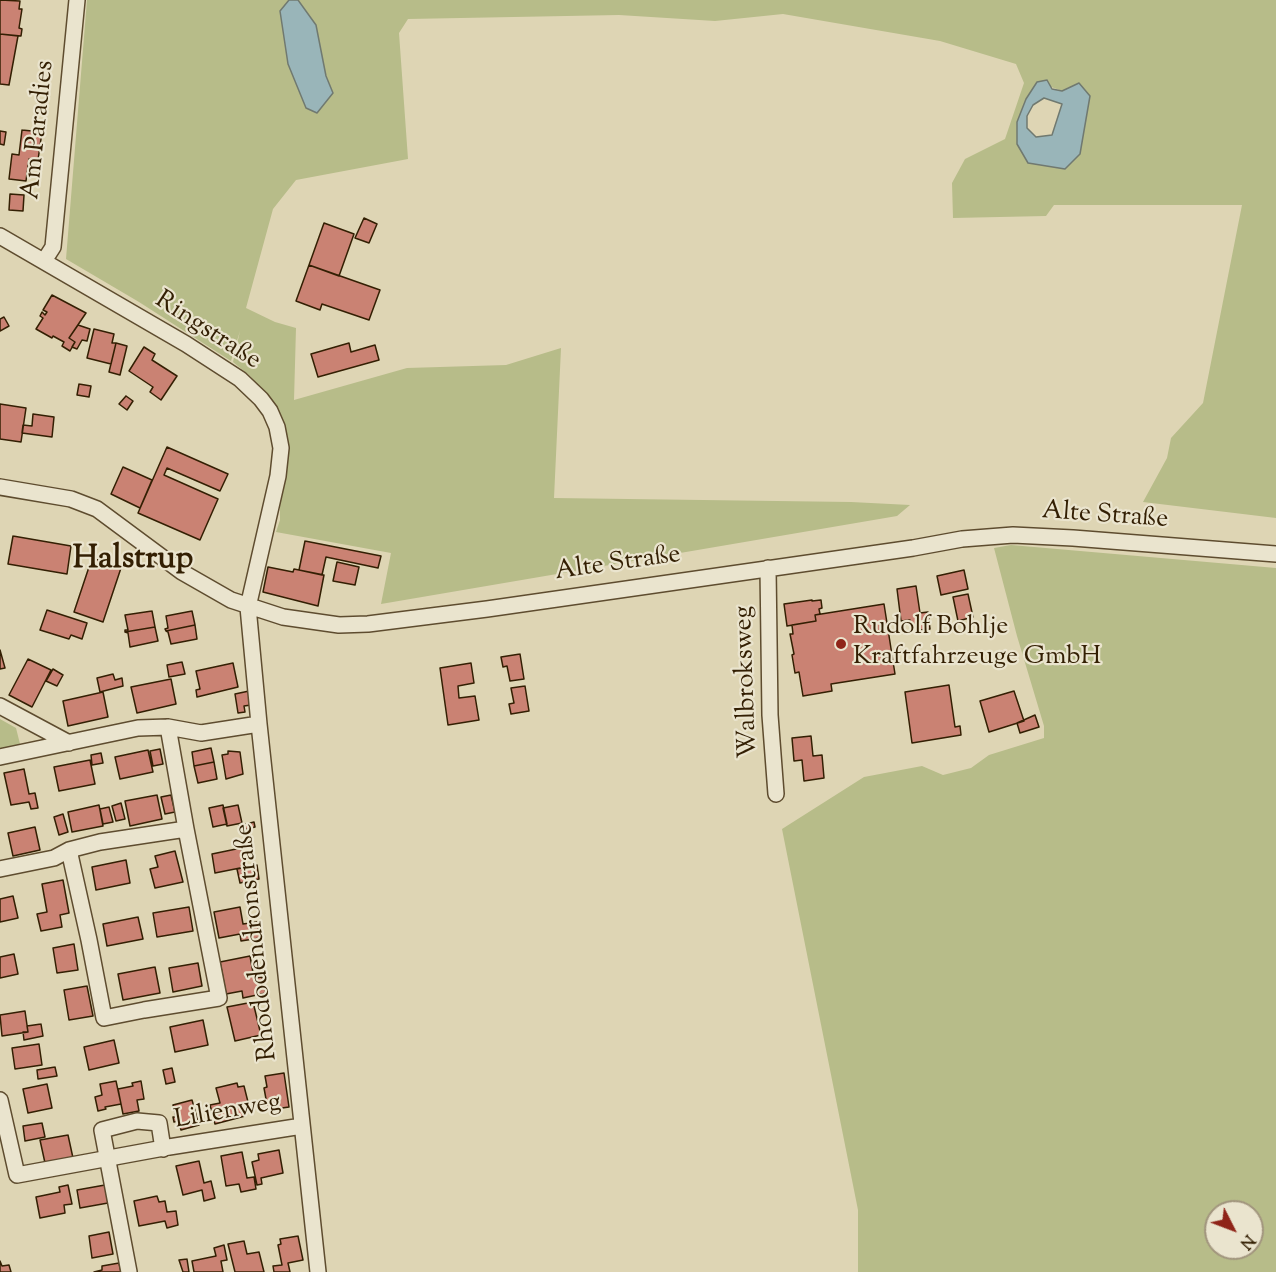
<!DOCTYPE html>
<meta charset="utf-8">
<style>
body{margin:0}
#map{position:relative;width:1276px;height:1272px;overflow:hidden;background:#ded5b4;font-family:"Sorts Mill Goudy",serif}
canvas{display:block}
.north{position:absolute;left:1204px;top:1200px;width:60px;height:60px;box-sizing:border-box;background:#eae4ce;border:2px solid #a1957d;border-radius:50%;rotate:132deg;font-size:16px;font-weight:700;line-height:24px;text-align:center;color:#331f03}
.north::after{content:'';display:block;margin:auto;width:21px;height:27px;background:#8f2418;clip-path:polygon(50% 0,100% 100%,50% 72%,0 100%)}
</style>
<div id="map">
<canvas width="1276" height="1272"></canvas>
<div class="north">N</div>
</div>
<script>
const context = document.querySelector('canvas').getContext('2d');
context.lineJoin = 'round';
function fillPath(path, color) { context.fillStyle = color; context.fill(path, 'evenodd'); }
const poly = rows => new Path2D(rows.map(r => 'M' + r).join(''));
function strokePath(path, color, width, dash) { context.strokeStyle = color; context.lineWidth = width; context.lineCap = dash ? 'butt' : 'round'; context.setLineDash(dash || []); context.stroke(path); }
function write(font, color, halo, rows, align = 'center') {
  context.font = font + ' "Sorts Mill Goudy",serif'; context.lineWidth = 4.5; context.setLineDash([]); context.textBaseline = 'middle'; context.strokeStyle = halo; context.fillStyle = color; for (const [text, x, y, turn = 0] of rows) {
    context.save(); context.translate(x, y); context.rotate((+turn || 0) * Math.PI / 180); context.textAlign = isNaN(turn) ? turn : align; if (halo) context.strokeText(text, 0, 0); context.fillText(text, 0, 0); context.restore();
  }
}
fillPath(poly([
 [87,0,289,0,280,11,333,93,326,76,316,25,298,0,1276,0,1276,518,1143,502,1167,458,1171,438,1203,403,1242,205,1054,205,1046,216,953,218,952,183,965,159,1005,139,1024,83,1016,64,940,41,783,14,715,21,619,15,408,19,399,33,408,159,296,180,273,209,246,308,275,322,296,328,294,400,407,368,506,365,561,348,554,498,851,502,910,505,897,516,381,604,391,553,276,532,280,520,280,497,286,464,264,392,250,376,233,362,240,331,231,361,139,302,66,259],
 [1038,82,1062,91,1069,87,1065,169,1017,125,1026,99],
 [1011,545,1276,568,1276,1272,858,1272,858,1210,782,829,864,777,922,766,943,775,971,768,989,755,1044,738,1044,726,1017,636,994,548],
 [1216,1212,1252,1212,1252,1248,1216,1248],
 [0,719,16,728,21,748,0,752]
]), '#b7bc89');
const water = poly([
 [289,0,298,0,316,25,326,76,333,93,317,113,306,108,288,64,280,11,289,0],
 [1047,80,1052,89,1062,91,1079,83,1090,96,1080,154,1065,169,1028,163,1017,144,1017,122,1026,99,1037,82,1047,80],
 [1044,98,1062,104,1052,135,1036,137,1027,128,1027,116,1033,105,1044,98]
]);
fillPath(water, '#99b5b9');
strokePath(water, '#707970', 1.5);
const building = poly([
 [0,0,20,1,19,9,22,9,19,28,22,29,21,36,0,34,0,0],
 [0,34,18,36,9,85,0,84,0,34],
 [22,130,42,132,38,160,29,159,26,181,9,179,12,154,19,155,22,130],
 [0,131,6,132,4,145,0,144,0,131],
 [10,194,24,195,23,211,9,210,10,194],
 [364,218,377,224,369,243,355,238,364,218],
 [324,223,354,234,339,276,309,265,324,223],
 [309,265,380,290,369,320,322,304,320,310,296,301,309,265],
 [52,295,86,313,69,338,75,342,70,351,62,346,64,342,53,336,52,338,36,329,43,318,40,316,42,312,45,315,47,312,43,310,52,295],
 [4,317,9,326,0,331,0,319,4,317],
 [78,325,90,329,87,341,82,340,77,349,72,347,75,342,69,338,78,325],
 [94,329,114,334,112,343,116,343,111,364,87,358,94,329],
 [116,343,127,346,120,375,109,372,116,343],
 [349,343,351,352,375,345,379,360,318,377,311,354,349,343],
 [144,347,155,354,152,360,177,376,161,400,150,392,153,387,129,371,144,347],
 [79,384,91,386,89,397,77,395,79,384],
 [126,396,133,401,127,410,119,404,126,396],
 [0,404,26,408,21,442,0,439,0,404],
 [33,414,54,417,52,437,22,433,23,425,32,426,33,414],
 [167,447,228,474,220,491,167,468,164,475,218,499,200,540,138,513,167,447],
 [123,467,152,480,140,508,111,494,123,467],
 [13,536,71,546,67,574,8,564,13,536],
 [305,541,381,556,378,568,326,557,322,575,299,570,305,541],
 [92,558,121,568,103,622,74,612,92,558],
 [337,562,359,567,355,585,333,581,337,562],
 [268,567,293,572,294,569,324,575,318,606,263,592,268,567],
 [964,570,968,589,941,595,937,576,964,570],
 [916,586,920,613,928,612,930,629,911,631,910,620,901,621,897,589,916,586],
 [968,594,973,617,958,621,953,597,968,594],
 [812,600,812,601,821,600,822,608,819,609,820,614,815,615,816,621,787,626,784,604,812,600],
 [884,604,895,674,831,684,832,691,803,696,799,672,795,673,792,655,794,654,790,634,793,634,792,625,816,621,815,615,884,604],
 [47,610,87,623,82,639,71,635,69,639,40,630,47,610],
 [152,611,155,627,125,632,125,630,128,630,125,615,152,611],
 [192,611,195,625,166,631,165,629,168,628,166,616,192,611],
 [195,625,197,639,171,644,168,632,166,631,195,625],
 [155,627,158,641,130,647,128,633,125,632,155,627],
 [0,650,5,668,0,669,0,650],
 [520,654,524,679,510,681,507,666,503,667,501,657,520,654],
 [28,659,51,670,32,707,9,695,28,659],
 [182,662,185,674,169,677,167,665,182,662],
 [233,663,238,687,197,697,196,690,200,689,196,671,233,663],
 [471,663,474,683,458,686,459,698,475,696,479,720,448,725,440,668,471,663],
 [53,669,63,675,57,686,46,681,53,669],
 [113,674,115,680,122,678,123,686,100,692,97,678,113,674],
 [171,679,176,704,137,713,131,687,171,679],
 [949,685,955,727,960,726,961,735,912,743,905,692,949,685],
 [525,686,529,711,511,714,509,704,514,703,511,688,525,686],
 [249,691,251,705,244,706,245,712,238,713,235,694,249,691],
 [1014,691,1024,721,989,732,980,701,1014,691],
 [103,692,108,717,68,726,63,701,103,692],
 [1035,715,1039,727,1020,733,1017,723,1035,715],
 [811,736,813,756,822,755,824,778,804,781,802,760,794,761,792,738,811,736],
 [211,748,214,762,194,766,192,752,211,748],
 [160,749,163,764,153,766,150,751,160,749],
 [148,750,153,772,120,779,115,757,148,750],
 [228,751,240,752,243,774,226,779,222,755,228,754,228,751],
 [101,753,103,763,92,765,91,755,101,753],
 [90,760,95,784,59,791,54,767,90,760],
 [214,762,217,779,198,783,194,766,214,762],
 [24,769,29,794,35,793,38,808,31,809,29,802,11,805,4,773,24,769],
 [157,795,162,819,130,826,125,801,157,795],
 [171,795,175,812,165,814,161,797,171,795],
 [121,803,125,819,116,821,112,806,121,803],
 [99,805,103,826,72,832,68,812,99,805],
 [223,805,227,824,213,827,209,808,223,805],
 [238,805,242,823,227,826,223,808,238,805],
 [109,807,113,822,103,824,100,809,109,807],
 [63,814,68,832,59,835,54,817,63,814],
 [254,822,255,827,240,831,239,826,254,822],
 [35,827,40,850,13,856,8,833,35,827],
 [241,848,245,867,215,873,212,854,241,848],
 [175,851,183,882,155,888,150,869,158,867,155,856,175,851],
 [126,860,130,883,96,890,92,867,126,860],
 [257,865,259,879,240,883,237,869,257,865],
 [63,880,69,913,60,915,62,927,41,931,37,914,47,912,42,884,63,880],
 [13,896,18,918,0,922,0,899,13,896],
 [189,907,193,931,157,937,153,913,189,907],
 [240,907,243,924,257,922,260,938,241,941,240,934,219,938,214,912,240,907],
 [138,917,143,939,107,946,103,924,138,917],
 [74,944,78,970,57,973,53,948,74,944],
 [14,954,18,974,0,978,0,957,14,954],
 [250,956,254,978,262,977,266,993,243,998,242,991,226,994,220,962,250,956],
 [198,963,202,986,173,992,169,968,198,963],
 [155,967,160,993,123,1000,118,974,155,967],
 [87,986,93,1016,69,1020,64,990,87,986],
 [253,1002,261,1035,235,1041,227,1007,253,1002],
 [25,1011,28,1032,2,1036,0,1015,25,1011],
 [203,1020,208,1045,175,1052,170,1027,203,1020],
 [41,1024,43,1036,24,1040,23,1032,28,1032,27,1026,41,1024],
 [114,1040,119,1063,89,1070,84,1047,114,1040],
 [39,1044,42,1065,15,1069,12,1048,39,1044],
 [55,1067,57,1076,38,1079,37,1070,55,1067],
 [172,1068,175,1082,166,1084,163,1070,172,1068],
 [284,1073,289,1107,268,1110,264,1088,267,1087,265,1076,284,1073],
 [116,1081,121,1104,105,1107,106,1109,98,1111,95,1097,102,1095,100,1084,116,1081],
 [141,1081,144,1099,137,1100,139,1111,123,1114,118,1089,133,1086,132,1083,141,1081],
 [237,1083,238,1087,244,1086,248,1102,242,1103,245,1116,215,1124,210,1105,220,1103,216,1088,237,1083],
 [47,1084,52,1108,28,1113,23,1089,47,1084],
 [192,1100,199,1125,181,1130,178,1121,174,1122,173,1117,176,1117,173,1105,192,1100],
 [42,1123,45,1137,25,1141,23,1126,42,1123],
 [68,1135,73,1158,45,1163,40,1140,68,1135],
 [279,1150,283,1173,261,1178,262,1184,257,1185,252,1162,259,1160,258,1154,279,1150],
 [242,1152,247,1178,254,1177,256,1189,241,1192,239,1184,226,1186,221,1156,242,1152],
 [199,1161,204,1183,211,1181,215,1198,204,1201,202,1190,183,1195,176,1166,199,1161],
 [68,1185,72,1204,64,1205,65,1213,40,1218,36,1197,60,1192,59,1187,68,1185],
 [105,1185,108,1203,80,1208,77,1190,105,1185],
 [157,1196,159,1202,165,1201,167,1212,176,1211,178,1225,167,1228,165,1221,139,1226,134,1201,157,1196],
 [109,1232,113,1254,92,1258,89,1236,109,1232],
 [298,1236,303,1260,288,1263,290,1272,274,1272,273,1266,282,1265,278,1245,281,1244,280,1239,298,1236],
 [244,1241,247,1254,259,1252,264,1272,235,1272,228,1244,244,1241],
 [224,1245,227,1260,221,1261,223,1272,194,1272,192,1261,216,1256,214,1248,224,1245],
 [187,1259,189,1272,183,1272,179,1260,187,1259],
 [0,1261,2,1266,9,1265,11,1272,0,1272,0,1261],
 [119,1263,121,1272,94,1272,102,1270,102,1266,119,1263]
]);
fillPath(building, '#ca8273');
strokePath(building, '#331f03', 1.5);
const minor = poly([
 [0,236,186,344,240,379,261,399,270,411,277,427,281,448,278,476,248,607,259,724,318,1272],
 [44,261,53,247,77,0],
 [0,487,71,499,97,509,182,572,231,600,283,617,339,625,368,624,487,609,913,548,962,539,1013,535,1073,538,1276,554],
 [768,568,770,715,776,794],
 [0,706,69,743],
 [168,727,186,829],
 [0,757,138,728,168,727,201,733,259,724],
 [0,869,54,858,69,850,100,842,186,829,219,998,144,1010,104,1018,89,940,69,850],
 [0,1100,17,1175,169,1147,302,1126],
 [129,1272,102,1130,137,1121,159,1123,163,1149]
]);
strokePath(minor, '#5e4c2f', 18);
strokePath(minor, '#eae4ce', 15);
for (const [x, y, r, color] of [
 [841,644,6,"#8f2418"]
]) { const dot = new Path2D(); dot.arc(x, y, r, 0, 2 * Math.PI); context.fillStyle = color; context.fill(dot); strokePath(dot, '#eae4ce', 2); }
write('26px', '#331f03', '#eae4ce', [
 ["Am Paradies",40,130,-84],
 ["Ringstraße",207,332,33],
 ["Alte Straße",1105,517,4],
 ["Alte Straße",618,565,-8],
 ["Walbroksweg",748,682,-92],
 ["Rhododendronstraße",258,942,-96],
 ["Lilienweg",228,1113,-10]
]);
write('26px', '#331f03', '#eae4ce', [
 ["Rudolf Bohlje",853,629],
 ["Kraftfahrzeuge GmbH",853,659]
], 'left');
write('bold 32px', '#331f03', '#eae4ce', [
 ["Halstrup",133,562]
]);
</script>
